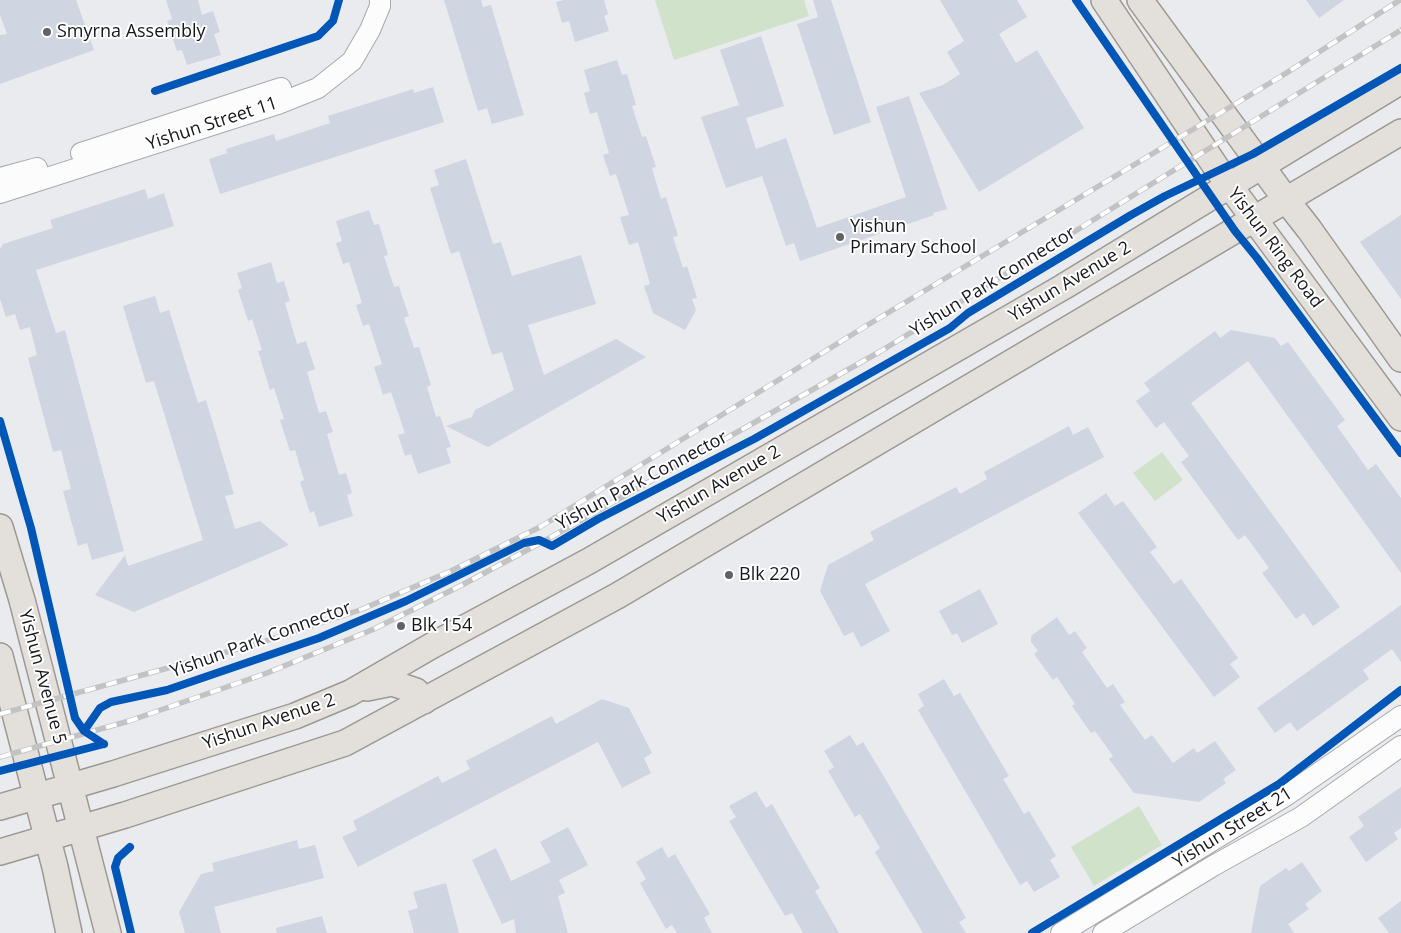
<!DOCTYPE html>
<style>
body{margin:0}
canvas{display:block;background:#e9ebef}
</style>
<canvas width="1401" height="933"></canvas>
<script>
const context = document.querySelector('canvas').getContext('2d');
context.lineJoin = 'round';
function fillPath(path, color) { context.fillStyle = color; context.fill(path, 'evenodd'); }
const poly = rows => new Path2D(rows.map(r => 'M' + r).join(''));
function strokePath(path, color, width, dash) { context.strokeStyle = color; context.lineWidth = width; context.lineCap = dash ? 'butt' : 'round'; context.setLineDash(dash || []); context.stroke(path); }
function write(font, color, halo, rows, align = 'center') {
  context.font = font + ' "Open Sans",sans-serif'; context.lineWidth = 4; context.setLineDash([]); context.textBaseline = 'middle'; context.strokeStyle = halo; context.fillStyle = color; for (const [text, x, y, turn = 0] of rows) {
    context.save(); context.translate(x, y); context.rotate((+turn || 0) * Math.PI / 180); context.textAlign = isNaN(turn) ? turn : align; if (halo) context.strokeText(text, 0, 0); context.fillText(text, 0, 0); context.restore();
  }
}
fillPath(poly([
 [655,0,804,0,809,16,674,60],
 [1162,452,1183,480,1155,501,1133,473],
 [1139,806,1162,845,1094,886,1071,847]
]), '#d0e3ca');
fillPath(poly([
 [0,0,76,0,94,50,0,84,0,35,7,34,0,15],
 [166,0,198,0,202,15,213,11,220,32,214,34,221,55,187,65,182,50,177,51,167,21,172,19],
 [444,0,481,0,483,7,491,5,524,115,492,124,487,108,478,111],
 [564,0,604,0,608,14,604,16,609,31,575,42,569,21,562,23,556,2],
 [813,0,831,0,871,122,834,135,797,24,818,17],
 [940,0,1017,0,1027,17,999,34,1016,63,1037,50,1084,128,979,192,919,93,943,85,960,74,947,52,964,41],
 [1306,0,1344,0,1319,18],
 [761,36,784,106,746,118,756,149,786,138,817,228,906,197,876,107,909,96,947,209,933,213,934,215,800,261,794,243,786,246,762,176,726,188,701,117,739,105,720,50],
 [617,60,622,75,627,74,636,105,632,106,642,137,646,136,656,167,652,168,661,199,666,197,678,236,673,237,683,268,687,266,697,298,692,299,696,310,685,330,653,313,644,286,650,284,638,242,629,245,620,217,629,215,616,174,610,176,603,155,609,153,597,112,590,114,584,93,590,91,584,70],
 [433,87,444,122,220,194,209,159,227,153,226,149,274,134,276,141,330,123,328,116,413,89,414,93],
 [466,159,493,244,501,242,512,276,581,255,596,304,528,325,544,375,616,339,646,357,488,447,446,426,472,417,475,410,514,390,502,352,492,355,459,251,451,254,430,188,439,185,434,170],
 [145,189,148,199,164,193,174,226,36,270,56,333,65,330,124,551,92,560,87,543,78,546,63,491,71,489,61,450,53,452,28,358,37,355,30,327,20,330,15,314,6,317,0,299,0,249,3,244,53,228,50,220],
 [369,210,374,225,379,224,388,255,384,256,394,287,399,286,402,296,409,316,404,318,414,348,419,347,431,385,427,387,436,417,440,416,451,447,446,448,451,463,418,474,411,454,405,456,398,435,405,433,391,392,383,395,374,367,382,364,369,324,363,326,356,305,362,303,349,262,343,264,336,243,342,241,336,221],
 [1401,215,1401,299,1360,242],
 [271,262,277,283,284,281,290,301,285,303,297,344,306,341,315,369,307,372,319,413,326,411,333,432,327,434,339,475,346,473,352,493,347,495,353,516,319,527,314,511,310,513,300,482,304,480,295,450,290,451,280,420,284,419,274,388,270,390,258,351,262,350,252,319,248,321,238,290,242,288,237,273],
 [155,296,160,313,169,310,198,403,206,400,234,494,225,496,235,529,260,521,289,545,134,612,95,595,125,555,128,566,203,540,154,381,146,383,123,306],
 [1231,330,1275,338,1281,346,1288,342,1345,420,1337,426,1368,470,1376,464,1401,498,1401,573,1248,361,1191,403,1340,607,1313,626,1304,613,1296,619,1262,573,1269,568,1245,535,1238,540,1181,462,1189,456,1164,422,1156,428,1136,401,1150,391,1144,383,1215,331,1220,338],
 [1069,426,1073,435,1088,427,1104,457,865,584,890,631,861,647,853,632,844,636,820,591,828,565,874,540,870,532,956,487,960,494,987,479,984,472],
 [1106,493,1115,506,1123,501,1157,547,1150,552,1174,584,1181,579,1238,658,1230,664,1240,677,1214,697,1078,513],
 [980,589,998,624,962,643,957,633,952,635,939,611],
 [1401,605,1401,662,1392,649,1363,670,1369,679,1297,731,1290,722,1275,733,1257,708],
 [1057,617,1069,635,1075,631,1087,648,1082,652,1107,688,1113,684,1125,702,1120,705,1145,740,1152,735,1173,763,1194,748,1197,753,1215,741,1236,770,1223,779,1226,783,1199,802,1134,793,1109,759,1113,756,1095,731,1091,733,1072,706,1075,704,1057,677,1053,680,1034,654,1038,651,1031,642,1031,636],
 [944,679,954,696,960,693,1009,776,1003,779,1024,814,1029,811,1056,856,1050,860,1060,877,1034,892,1027,881,1020,885,918,710,924,706,918,694],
 [602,699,629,708,652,753,644,758,651,773,622,788,598,742,358,867,342,837,357,830,353,821,438,776,442,783,470,769,466,761,552,716,556,724],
 [850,735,857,746,863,742,886,780,966,918,959,922,966,933,923,933,875,852,880,848,860,814,855,817,828,771,834,767,824,751],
 [1401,787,1401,828,1394,833,1398,839,1366,862,1349,837,1364,826,1358,817],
 [756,791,766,808,772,804,820,888,815,891,839,933,803,933,792,913,785,916,729,821,736,817,729,806],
 [568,827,588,865,559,880,565,893,558,896,568,933,516,933,514,919,502,924,472,860,496,848,511,881,551,862,540,842],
 [297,840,299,849,315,845,324,878,214,907,221,933,185,933,179,912,201,874,214,871,212,863],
 [662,847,668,858,675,854,700,897,710,914,704,918,712,933,677,933,672,925,666,929,640,883,646,879,636,862],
 [1302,862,1322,891,1305,904,1309,909,1288,924,1294,933,1251,933,1260,886,1286,868,1289,871],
 [446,883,459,933,414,933,408,911,418,908,413,892],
 [1401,901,1401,933,1389,933,1378,918],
 [322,916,327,933,277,933,276,928]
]), '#cfd5e1');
const minor = poly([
 [81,153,281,88],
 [0,178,37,168],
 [0,193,278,104,318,88,352,61,370,30,380,6,380,0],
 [1061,933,1287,795,1401,716],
 [1103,933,1213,866,1301,817,1401,746]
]);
const major = poly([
 [1104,0,1218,170,1401,418],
 [1140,0,1287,201,1309,229,1401,359],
 [0,527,22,600,108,933],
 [0,656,55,867,69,933],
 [367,688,392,683,416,691,424,701],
 [0,807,113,774,295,716,350,693,433,645,589,561,1063,287,1401,81],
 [0,852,125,815,345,743,617,596,1401,132]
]);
strokePath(minor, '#a8aaac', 22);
strokePath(major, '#9e9892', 28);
strokePath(minor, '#fcfcfd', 20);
strokePath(major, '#e3e0db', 25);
const rail = poly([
 [0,714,259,643,360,610,451,571,540,527,866,326,1280,77,1400,0],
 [0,757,129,721,267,673,374,629,462,585,546,540,881,351,1401,30]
]);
strokePath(rail, '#c3c3c4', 5.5);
strokePath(rail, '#fff', 4, [11]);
strokePath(poly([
 [1076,0,1235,231,1257,258,1401,453],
 [155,91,318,36,333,21,339,0],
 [0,421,31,528,75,718,84,731,104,744],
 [84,731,100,708,111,702,167,690,319,638,406,601,524,543,539,540,552,546,598,519,754,439,950,328,968,313,1131,215,1165,196,1253,154,1401,68],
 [0,771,104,744],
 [130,847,118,858,115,867,131,933],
 [1032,933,1279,784,1401,690]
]), '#0057b8', 8);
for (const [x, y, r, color] of [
 [47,32,5,"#606265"],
 [840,237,5,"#606265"],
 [729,575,5,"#606265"],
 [401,626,5,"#606265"]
]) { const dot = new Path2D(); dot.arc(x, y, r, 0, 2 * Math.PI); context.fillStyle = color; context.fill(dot); strokePath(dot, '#fff', 2); }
write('18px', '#17181b', '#fff', [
 ["Smyrna Assembly",57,32],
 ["Yishun",850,227],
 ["Primary School",850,248],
 ["Blk 220",739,575],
 ["Blk 154",411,626]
], 'left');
write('18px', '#17181b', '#fff', [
 ["Yishun Street 11",212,124,-18],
 ["Yishun Ring Road",1275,248,53],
 ["Yishun Park Connector",993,282,-32],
 ["Yishun Avenue 2",1070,282,-31],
 ["Yishun Park Connector",642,481,-28],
 ["Yishun Avenue 2",719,485,-30],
 ["Yishun Park Connector",261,640,-20],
 ["Yishun Avenue 5",42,677,75],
 ["Yishun Avenue 2",269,722,-19],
 ["Yishun Street 21",1233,828,-32]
]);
</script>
